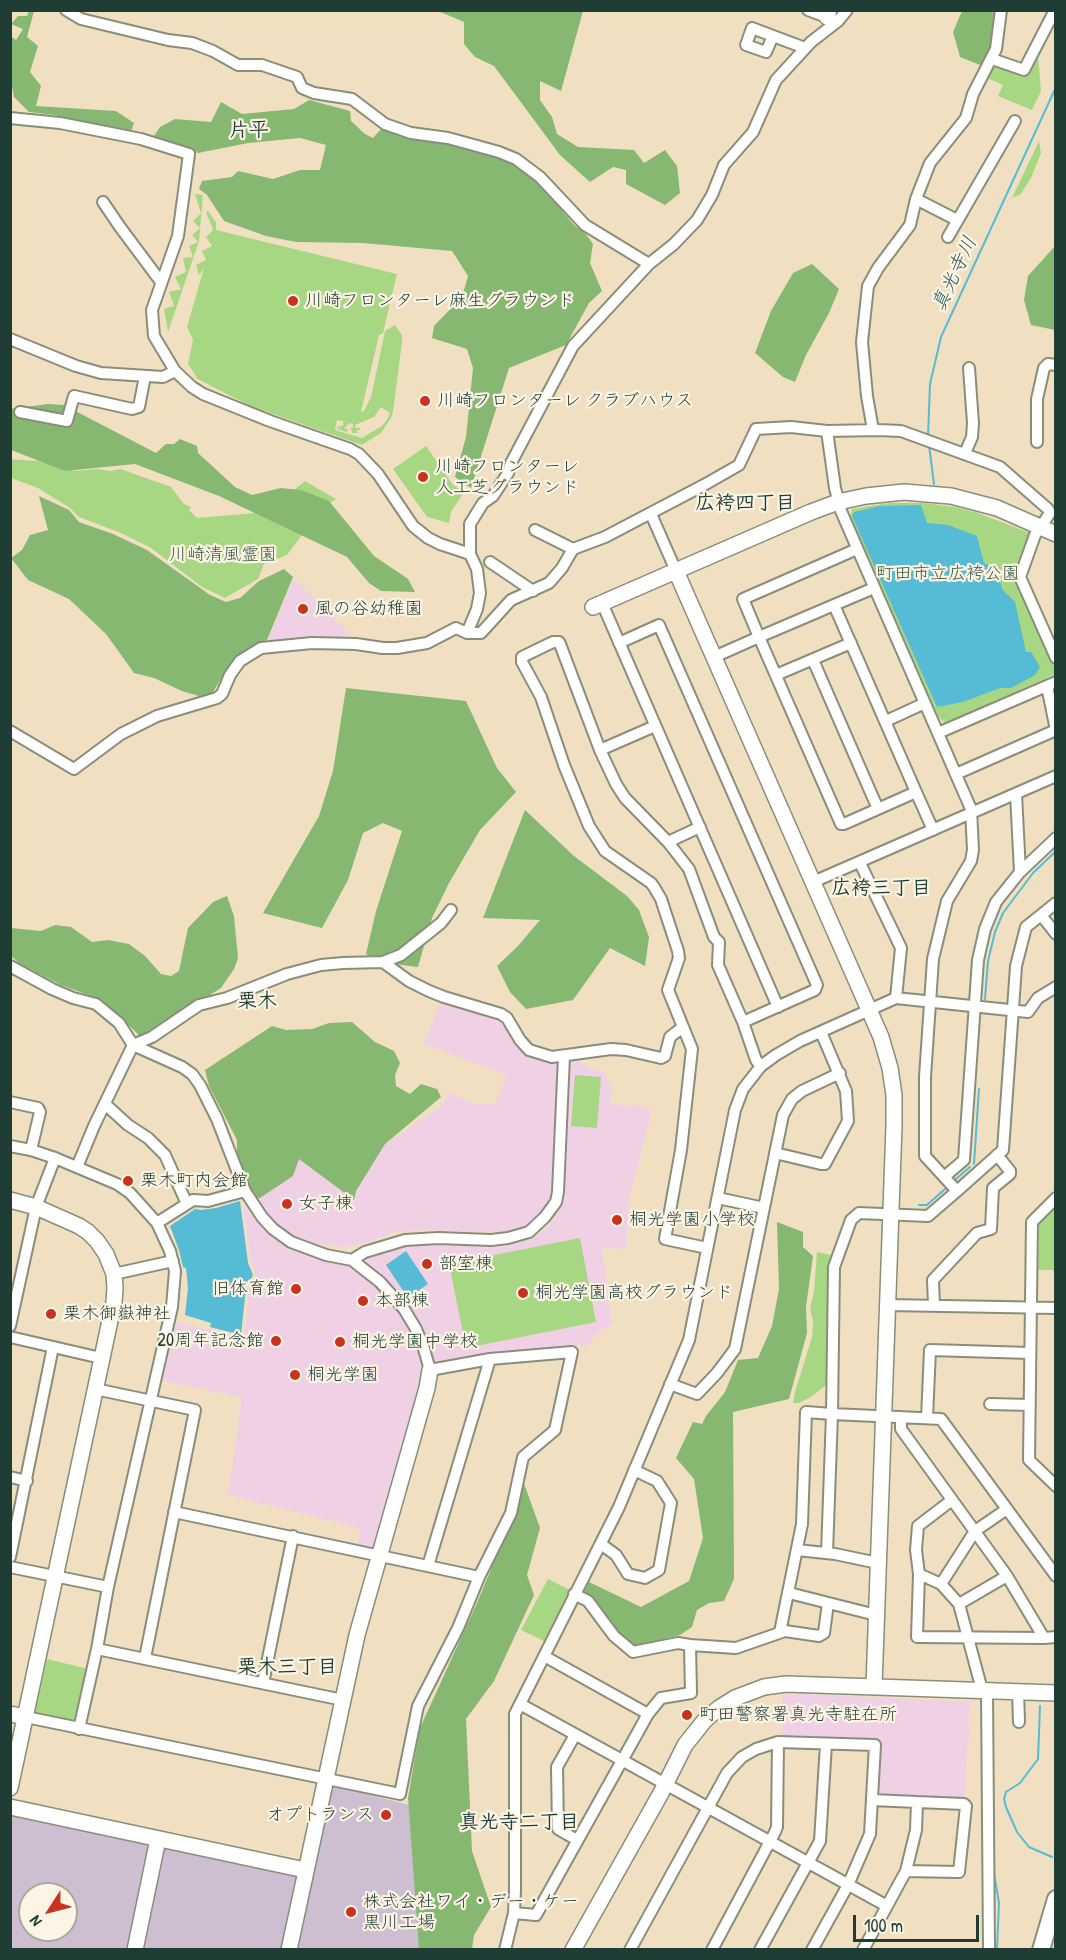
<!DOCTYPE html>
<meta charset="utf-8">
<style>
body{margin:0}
#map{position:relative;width:1066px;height:1960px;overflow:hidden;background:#f0e0c1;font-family:"Patrick Hand",sans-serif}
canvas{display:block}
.frame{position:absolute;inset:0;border:12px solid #1f3d34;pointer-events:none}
.north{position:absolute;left:18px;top:1882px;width:60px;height:60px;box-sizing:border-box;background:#fcf5e5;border:2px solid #a4ab9e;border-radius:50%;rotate:234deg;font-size:16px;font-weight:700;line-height:24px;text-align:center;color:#1f3d34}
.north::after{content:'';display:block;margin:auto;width:21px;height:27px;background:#c8321e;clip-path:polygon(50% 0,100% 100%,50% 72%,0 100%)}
.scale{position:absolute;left:853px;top:1915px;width:126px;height:27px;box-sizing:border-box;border:3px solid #1f3d34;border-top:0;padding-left:8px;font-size:18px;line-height:21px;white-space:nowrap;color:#1f3d34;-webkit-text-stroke:4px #fcf5e5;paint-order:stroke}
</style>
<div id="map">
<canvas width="1066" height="1960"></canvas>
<div class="frame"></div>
<div class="north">N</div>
<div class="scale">100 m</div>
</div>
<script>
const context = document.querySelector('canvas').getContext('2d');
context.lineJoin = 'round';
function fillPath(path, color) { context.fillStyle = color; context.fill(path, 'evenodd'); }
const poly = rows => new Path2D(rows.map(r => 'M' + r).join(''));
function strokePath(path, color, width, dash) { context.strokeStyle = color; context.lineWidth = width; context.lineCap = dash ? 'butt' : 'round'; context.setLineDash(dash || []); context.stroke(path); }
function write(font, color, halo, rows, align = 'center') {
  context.font = font + ' "Patrick Hand","Klee One",sans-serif'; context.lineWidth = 4.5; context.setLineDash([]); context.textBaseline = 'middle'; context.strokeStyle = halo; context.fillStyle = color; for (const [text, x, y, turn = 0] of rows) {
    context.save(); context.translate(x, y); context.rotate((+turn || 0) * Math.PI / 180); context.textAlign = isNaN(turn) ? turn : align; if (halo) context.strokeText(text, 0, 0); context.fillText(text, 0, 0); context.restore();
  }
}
fillPath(poly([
 [294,578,356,641,266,644],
 [441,1001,503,1019,516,1041,561,1062,550,1200,542,1212,528,1225,500,1232,418,1230,396,1232,370,1242,343,1247,318,1244,294,1236,279,1227,271,1221,253,1197,260,1198,293,1176,299,1159,354,1200,356,1191,385,1144,442,1106,449,1092,475,1104,493,1104,496,1102,507,1075,424,1044],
 [574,1059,586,1067,600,1070,604,1073,612,1089,610,1099,612,1104,634,1107,635,1104,652,1111,629,1198,626,1249,602,1247,612,1323,595,1335,590,1345,507,1354,435,1365,416,1320,393,1288,366,1265,367,1257,371,1254,408,1242,505,1246,532,1239,545,1230,554,1220,561,1206,568,1065],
 [243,1204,268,1233,289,1246,311,1256,350,1267,380,1286,403,1313,422,1355,425,1369,375,1550,357,1546,360,1528,228,1495,242,1397,163,1381,175,1322,245,1338,249,1288,255,1278,255,1271,251,1264],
 [803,1694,971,1702,968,1720,970,1730,966,1761,965,1800,880,1797,878,1794,880,1740,782,1737,782,1695]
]), '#f0d0e4');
fillPath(poly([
 [332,1785,409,1805,419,1949,11,1949,10,1816,310,1877],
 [30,1894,66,1894,66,1930,30,1930]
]), '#cebed1');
fillPath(poly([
 [1035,54,1038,55,1041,91,1032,110,998,96,1003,85,985,77,993,64,1025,74],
 [1039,141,1041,153,1031,178,1021,194,1012,198],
 [195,194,203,195,199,241,168,332,164,309,174,306,169,292,181,289,175,277,186,272,183,258,193,257,189,246,198,242,192,235,200,228,193,221,201,213],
 [208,211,216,222,216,230,397,274,383,333,379,335,361,412,364,411,371,397,385,331,395,325,402,335,402,342,393,412,391,418,381,433,362,445,250,406,194,377,197,378,188,364,193,340,187,327,204,268,199,275,196,265,206,260,202,251,212,246,206,237,213,230,206,212],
 [381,407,390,413,387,420,382,426,362,438,335,430,337,420,346,422,343,422,343,426,338,426,342,429,337,427,337,429,347,432,348,429,344,429,349,423,353,424,353,428,351,427,352,433,359,433,356,430,360,430,360,428,356,428,355,425,374,417],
 [426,446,453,485,464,492,451,512,449,523,427,517,393,469],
 [10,459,38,461,75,471,97,469,110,471,121,469,171,487,184,504,191,507,189,510,197,518,267,512,305,481,336,499,312,513,314,519,287,555,264,564,258,579,225,598,202,587,151,548,121,533,79,517,70,508,38,488,11,478],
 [889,503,924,503,955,507,978,513,1030,533,1031,538,1015,575,1055,668,1055,674,946,723,939,718,850,518,852,509],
 [575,1075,601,1077,597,1128,571,1126],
 [1055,1204,1055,1270,1038,1270,1039,1220],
 [580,1238,596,1322,466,1348,449,1264],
 [817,1252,831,1255,826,1385,811,1397,799,1403,793,1403,795,1392,812,1337,813,1321,810,1309,814,1291],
 [548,1579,570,1590,544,1641,521,1630],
 [47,1659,88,1669,76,1721,73,1724,38,1716,35,1712]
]), '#a8d784');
fillPath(poly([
 [29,11,34,11,27,37,38,46,30,72,41,86,36,106,116,111,134,123,130,134,54,115,29,112,14,97,11,81,10,36,16,40,23,29,11,24,18,16,27,16],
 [438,11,583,11,561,91,540,81,540,100,552,117,557,134,578,147,634,150,644,163,665,150,677,166,680,193,665,205,626,184,626,170,613,167,590,182,560,155,494,66,475,57,464,44,464,22],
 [962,11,992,11,998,19,998,49,980,65,960,57,953,32],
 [309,100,350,111,351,121,365,134,373,138,382,128,426,142,451,142,505,159,531,173,574,225,585,233,593,244,590,263,602,291,589,303,566,345,509,368,471,488,455,477,466,437,473,368,467,349,432,338,434,326,462,297,468,276,452,251,363,243,296,242,266,236,224,221,207,195,199,189,202,181,232,177,238,171,273,179,300,170,320,170,326,145,300,138,248,143,198,153,159,139,154,136,160,127,175,119,211,122,221,102,242,114,294,109],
 [1055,246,1056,329,1055,330,1031,325,1024,300,1028,276],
 [812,264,839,289,829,313,806,355,795,382,783,377,755,353,771,311,793,273],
 [48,404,64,405,156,453,166,444,174,444,180,439,197,446,198,453,235,487,252,495,281,488,301,490,329,501,374,556,408,579,415,592,381,591,369,583,347,557,219,496,135,464,65,471,11,450,10,409],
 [39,496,69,510,79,522,113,534,147,550,210,595,226,602,240,598,259,581,284,569,293,577,267,640,248,648,236,658,227,668,212,694,199,696,182,691,154,678,134,673,106,634,69,599,28,580,11,558,22,550,30,535,48,530],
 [346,688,466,701,497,768,516,792,480,830,449,883,432,918,418,967,385,963,366,954,376,911,402,831,383,823,363,833,348,880,322,928,263,913,319,816,333,771],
 [525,810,574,856,627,896,639,910,649,937,645,966,610,948,573,1000,526,1009,510,992,497,966,518,946,540,920,483,918],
 [227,896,234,916,238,958,234,969,221,988,142,1038,102,1000,61,985,20,964,11,956,11,928,41,931,55,925,71,927,92,942,108,940,129,944,145,956,161,974,171,976,179,971,188,928,213,902],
 [352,1022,375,1042,394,1051,400,1063,395,1075,396,1086,410,1094,421,1084,437,1089,441,1097,385,1144,356,1191,354,1200,299,1159,293,1176,260,1198,253,1197,237,1158,237,1140,209,1086,205,1070,272,1026,286,1030,312,1029,329,1023],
 [777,1222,803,1232,803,1247,813,1256,806,1307,807,1333,789,1399,733,1412,734,1579,724,1601,709,1603,697,1610,692,1627,680,1635,637,1646,623,1637,593,1597,584,1592,589,1582,641,1607,689,1581,703,1538,694,1479,676,1458,693,1422,702,1424,706,1416,725,1392,738,1360,758,1358,772,1326,779,1289],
 [522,1478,540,1528,527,1575,534,1595,494,1681,466,1719,472,1851,491,1907,474,1935,472,1949,419,1950,408,1798,420,1728,476,1605,513,1517]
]), '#86b872');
fillPath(poly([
 [921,505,927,523,948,525,977,536,984,563,997,569,1002,589,1015,602,1026,652,1031,652,1040,667,1035,675,1011,688,1000,688,963,702,937,707,852,516,854,512,880,506],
 [240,1201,248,1263,253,1275,246,1287,241,1335,210,1327,211,1323,185,1315,188,1288,186,1268,183,1267,179,1250,170,1226,195,1209,201,1210,216,1208],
 [406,1251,428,1284,408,1298,386,1265]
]), '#56bbd4');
strokePath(poly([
 [928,436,930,384,941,337,1056,87],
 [929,445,934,484],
 [985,999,988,961,995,932,1003,913,1033,873,1056,851],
 [974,1164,979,1089],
 [956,1179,970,1167],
 [919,1205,927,1205,945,1189],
 [1040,1706,1038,1759,1020,1783,1006,1792,1004,1799,1006,1807,1017,1832,1029,1847,1052,1857],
 [994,1848,993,1868,999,1903,997,1950]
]), '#56bbd4', 2);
const street = poly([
 [66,10,81,19,168,40,192,43,213,51,238,65,262,65,297,77,302,88,314,93,352,99,385,124,411,133,448,138,499,152,516,159,540,177,585,225,649,264],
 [808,10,832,19],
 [773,36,766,52,746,45,752,28,773,36,805,48],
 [992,59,1024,70,1055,10],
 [10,118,60,123,141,139,189,154,178,236,152,310,154,336,175,371,192,387,203,394,270,421,350,449,359,454,378,474,413,526,428,538,440,544,470,554,477,569,480,593,477,609,467,633,481,633,511,600,549,583,562,568,573,549],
 [916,199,957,220],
 [103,202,120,227,161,282],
 [948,237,1015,121],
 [10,339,76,366,101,373,163,377,175,371],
 [20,412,67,421,74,396,132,409,139,407,145,376],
 [873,430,867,396,862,342,868,286,878,268,910,225,916,199,930,163,966,118,973,94,996,49,1001,10],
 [827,431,835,488,841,511,971,809,973,850,971,861,947,901,933,959,925,1077,925,1156,957,1191,928,1216,859,1213,851,1220,834,1267,832,1414,941,1419,1056,1576],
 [1037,442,1037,399,1044,368,1048,364,1056,365],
 [965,453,972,437,973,423,969,368],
 [651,514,676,571],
 [535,530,573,549,605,537,704,485,739,465,756,429,791,427,827,431,878,430,901,431,1000,467,1048,509,1050,513,1035,535,1020,577,1056,658],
 [470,554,470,524,483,503,493,496,508,473,511,463,573,346,649,264,674,244,697,220,712,195,724,165,753,132,776,80,811,42,838,21,847,10],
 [490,562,533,591],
 [874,588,834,605,916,792],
 [602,603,778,1007],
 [834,605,759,637,743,599,857,549],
 [619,643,659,625,817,985,815,990,743,1022],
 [714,657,759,637,841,824,844,824,916,792,933,830],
 [813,660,878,809],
 [776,675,851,643],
 [1047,686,1056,730],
 [886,721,925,703],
 [10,731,74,769,121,734,157,716,217,698,222,694,230,675,240,661,261,648,312,643,356,644,383,648,397,648,427,643,456,628,467,633],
 [938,733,1056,682],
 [600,750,655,726],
 [956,774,1056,730],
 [1016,794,1020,872],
 [668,842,700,827],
 [860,863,901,948,896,998],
 [813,882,1056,776],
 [1056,903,1041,915,1056,934],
 [383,962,401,955,441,923,451,910],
 [10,966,52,989,73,998,96,1004,119,1023,133,1045,182,1067,192,1074,200,1085,217,1119,245,1191,262,1217,273,1229,291,1242,326,1255,352,1260,380,1282,404,1309,416,1329,424,1349,430,1370,490,1359,572,1352,555,1430,523,1457,511,1513,479,1577,458,1628,418,1706,400,1794,26,1717],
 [10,1102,38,1108,40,1112,31,1150],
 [105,1104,128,1125,148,1138,165,1155,187,1204],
 [10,1146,31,1150,55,1158,117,1184,130,1193,157,1223,170,1251,175,1271,172,1307,108,1587,97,1649,79,1729],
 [775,1153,821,1164,825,1164,848,1121,846,1091,821,1032],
 [77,1167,94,1126,133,1045,152,1037,199,1005,227,998,287,974,321,965,343,963,383,962,409,981,429,991,444,997,501,1014,507,1018,520,1040,529,1050,552,1057,611,1049,626,1050,661,1058,665,1056,670,1037,683,1027],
 [944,1177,964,1160,978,960,985,929,996,902,1020,872,1056,838],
 [957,1191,1003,1150,1016,966,1026,927,1041,915],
 [718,1198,764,1208],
 [1056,1198,1032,1222,1029,1460,1056,1486],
 [157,1223,193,1200,208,1201,245,1191],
 [707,1248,665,1239,681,1150,692,1049,668,990,679,958,678,951,661,899,654,887,651,883,605,851,589,826,564,765,541,697,522,662,522,657,553,642,559,642,560,644,600,750,616,784,625,798,668,842,689,869,714,937,719,942,718,965,743,1022,756,1060,761,1066],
 [352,1260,365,1252,405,1240,438,1238,491,1240,508,1238,529,1232,545,1217,556,1202,558,1192,564,1056],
 [114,1274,173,1261],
 [888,1305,1056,1308],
 [934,1305,933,1280,977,1233,991,1229,993,1188,1010,1174,1010,1171,997,1155],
 [10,1326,36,1207,55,1158],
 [10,1337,101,1358],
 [670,1384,697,1394,717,1373,735,1349,783,1115,792,1099,802,1091,840,1073],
 [95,1389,195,1410,145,1658],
 [990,1404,1030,1405],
 [901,1417,901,1429,1007,1576,1044,1638,1056,1637],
 [927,1418,930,1350,1030,1353],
 [10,1477,27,1481],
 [952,1500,918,1526,916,1550,919,1574,941,1584,975,1531,1007,1509],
 [174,1512,479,1577],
 [601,1544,616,1555,628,1574,645,1578,659,1570,671,1503,657,1481,634,1470],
 [797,1550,835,1554,878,1563],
 [10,1557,53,1347],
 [428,1566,490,1359],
 [10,1567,108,1587],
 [919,1574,917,1637,1044,1638],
 [941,1584,959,1604,1007,1576],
 [789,1593,876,1615],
 [574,1594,588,1601,614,1636,633,1652,678,1643,690,1645],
 [959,1604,982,1690],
 [780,1632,802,1524,806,1412,832,1414,827,1553],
 [97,1649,343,1700],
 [544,1656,648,1714],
 [263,1683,293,1536],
 [987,1690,989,1950],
 [1018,1691,1019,1722],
 [520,1704,887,1906],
 [575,1735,557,1767,558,1829,577,1840],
 [906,1871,959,1872,966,1806,964,1804,917,1802],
 [514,1913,536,1915,648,1714,661,1698,691,1693,690,1645,736,1648,785,1631,819,1636,824,1633,828,1603],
 [505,1950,514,1913,515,1890,515,1714,619,1507,689,1340,735,1110,743,1089,761,1066,776,1055,800,1041,896,998,1028,1012,1038,998,1056,987],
 [630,1950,727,1773,742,1757,756,1749,778,1742,875,1745,870,1834,848,1885,812,1950],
 [712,1950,775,1832,777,1827,778,1742],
 [760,1950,820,1841,826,1744],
 [863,1950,906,1871,916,1830,917,1802,872,1800]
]);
const secondary = poly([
 [827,17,829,10],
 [676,571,881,1037,890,1068,894,1095,894,1125,874,1686],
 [593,607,811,512,838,502,866,496,904,492,951,496,997,508,1056,534],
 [10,1200,36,1207,79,1226,88,1232,97,1241,106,1254,114,1274,115,1288,114,1302,10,1788],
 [10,1714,26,1717],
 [10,1807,305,1870],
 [135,1950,158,1839],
 [289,1950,357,1635,427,1388,430,1370],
 [573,1950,661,1793,685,1745,705,1720,719,1708,735,1698,764,1687,786,1684,1056,1693]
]);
const primary = poly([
 [1041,1950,1056,1899]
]);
strokePath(street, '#888e7a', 14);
strokePath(secondary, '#888e7a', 18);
strokePath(primary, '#888e7a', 20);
strokePath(street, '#fff', 10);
strokePath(secondary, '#fff', 15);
strokePath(primary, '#fff', 16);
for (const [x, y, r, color] of [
 [293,301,6,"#c8321e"],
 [425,401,6,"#c8321e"],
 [423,477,6,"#c8321e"],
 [303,609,6,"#c8321e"],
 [128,1181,6,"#c8321e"],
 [287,1204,6,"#c8321e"],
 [617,1220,6,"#c8321e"],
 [427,1264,6,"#c8321e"],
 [296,1289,6,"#c8321e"],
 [523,1293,6,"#c8321e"],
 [363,1301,6,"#c8321e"],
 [51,1314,6,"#c8321e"],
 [276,1341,6,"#c8321e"],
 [340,1342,6,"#c8321e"],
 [295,1375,6,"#c8321e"],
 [687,1715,6,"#c8321e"],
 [386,1815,6,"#c8321e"],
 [351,1912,6,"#c8321e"]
]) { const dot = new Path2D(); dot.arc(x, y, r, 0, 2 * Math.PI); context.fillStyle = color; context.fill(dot); strokePath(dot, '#fcf5e5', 2); }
write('18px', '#1f3d34', '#fcf5e5', [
 ["川崎フロンターレ麻生グラウンド",305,301],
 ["川崎フロンターレ クラブハウス",437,401],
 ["川崎フロンターレ",435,467],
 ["人工芝グラウンド",435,488],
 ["風の谷幼稚園",315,609],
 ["栗木町内会館",140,1181],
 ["女子棟",299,1204],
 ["桐光学園小学校",629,1220],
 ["部室棟",439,1264],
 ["旧体育館",284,1289,"right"],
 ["桐光学園高校グラウンド",535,1293],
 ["本部棟",375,1301],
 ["栗木御嶽神社",63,1314],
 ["20周年記念館",264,1341,"right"],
 ["桐光学園中学校",352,1342],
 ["桐光学園",307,1375],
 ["町田警察署真光寺駐在所",699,1715],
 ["オプトランス",374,1815,"right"],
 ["株式会社ワイ・デー・ケー",363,1902],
 ["黒川工場",363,1923]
], 'left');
write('18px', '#3a5c44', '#fcf5e5', [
 ["川崎清風霊園",223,555],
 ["町田市立広袴公園",948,574]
]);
write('bold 20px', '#1f3d34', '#fcf5e5', [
 ["片平",249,131],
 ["広袴四丁目",745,504],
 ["広袴三丁目",881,889],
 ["栗木",257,1002],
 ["栗木三丁目",287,1668],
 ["真光寺二丁目",519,1823]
]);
write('italic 20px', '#2d5c5c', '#fcf5e5', [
 ["真光寺川",955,274,-65]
]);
</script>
